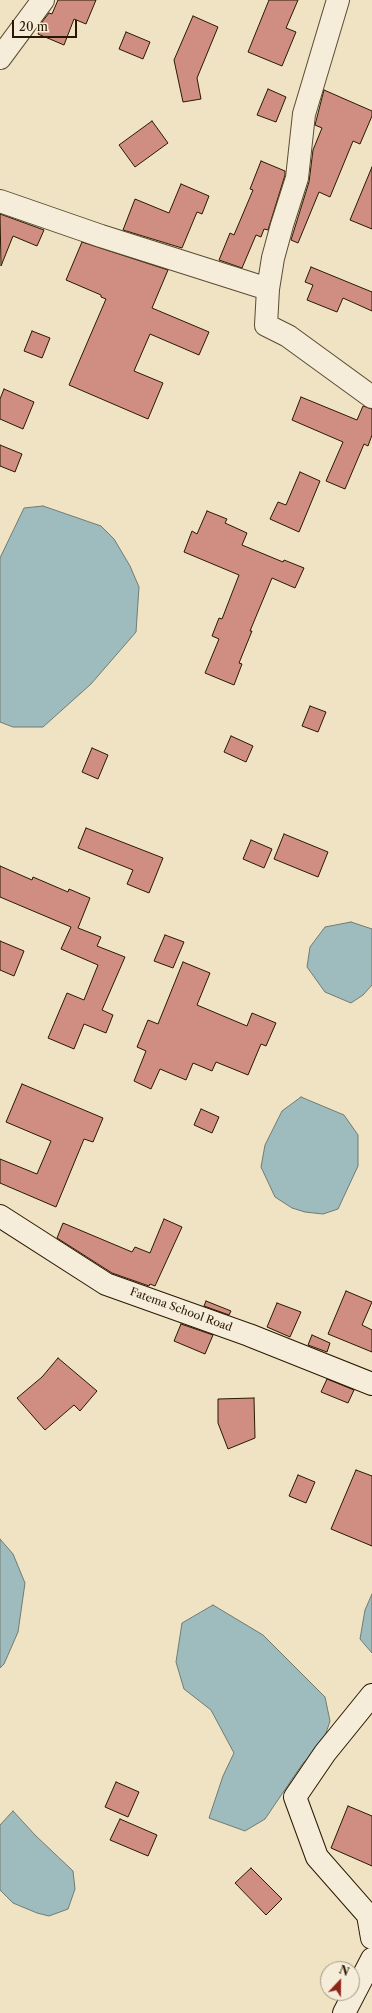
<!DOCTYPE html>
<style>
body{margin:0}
#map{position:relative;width:372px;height:2013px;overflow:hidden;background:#efe3c4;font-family:"Libre Caslon Text",serif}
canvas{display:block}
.north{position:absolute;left:320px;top:1961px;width:40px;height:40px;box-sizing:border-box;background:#f5edd9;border:1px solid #a49883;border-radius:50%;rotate:22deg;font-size:11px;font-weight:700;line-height:16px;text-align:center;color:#2a1901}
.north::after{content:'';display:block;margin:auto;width:14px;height:18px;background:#8f2418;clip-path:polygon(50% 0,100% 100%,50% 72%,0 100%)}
.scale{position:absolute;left:12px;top:20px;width:65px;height:18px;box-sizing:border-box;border:2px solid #2a1901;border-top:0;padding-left:5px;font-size:12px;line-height:14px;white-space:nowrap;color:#2a1901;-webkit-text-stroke:3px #f5edd9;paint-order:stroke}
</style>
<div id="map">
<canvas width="372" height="2013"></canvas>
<div class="north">N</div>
<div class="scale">20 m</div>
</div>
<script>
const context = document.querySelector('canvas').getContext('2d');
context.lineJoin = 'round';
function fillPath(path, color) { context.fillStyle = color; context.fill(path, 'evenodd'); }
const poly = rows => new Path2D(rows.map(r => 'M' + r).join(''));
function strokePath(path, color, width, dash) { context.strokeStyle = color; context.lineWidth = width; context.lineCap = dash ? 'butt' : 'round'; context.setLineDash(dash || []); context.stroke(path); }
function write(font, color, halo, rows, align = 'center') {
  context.font = font + ' "Libre Caslon Text",serif'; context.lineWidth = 4; context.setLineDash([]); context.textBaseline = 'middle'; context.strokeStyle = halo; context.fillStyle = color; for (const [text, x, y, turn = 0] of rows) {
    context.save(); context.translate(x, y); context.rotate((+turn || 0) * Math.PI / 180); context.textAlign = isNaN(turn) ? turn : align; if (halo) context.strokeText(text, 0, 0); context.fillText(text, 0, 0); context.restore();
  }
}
const water = poly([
 [43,506,101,526,114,539,130,566,139,587,136,632,91,684,43,727,13,727,0,722,0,558,24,508,43,506],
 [351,922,372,929,372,985,363,995,351,1003,325,992,307,967,310,947,325,927,351,922],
 [301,1097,344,1115,358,1135,358,1166,338,1209,323,1214,305,1212,292,1208,275,1197,261,1167,265,1145,282,1111,301,1097],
 [0,1539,13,1554,25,1583,18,1632,4,1664,0,1668,0,1539],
 [372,1594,372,1653,360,1639,365,1610,372,1594],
 [213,1605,263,1635,325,1697,330,1721,321,1748,303,1763,265,1819,245,1831,209,1818,223,1776,234,1753,211,1710,184,1689,176,1662,182,1623,213,1605],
 [13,1811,35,1835,73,1871,75,1889,68,1909,49,1916,37,1913,13,1903,0,1890,0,1825,13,1811]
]);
fillPath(water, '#9ebcbe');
strokePath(water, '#707b72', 1);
const building = poly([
 [58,0,96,0,86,24,74,19,64,45,38,34,42,22,49,13,52,14,58,0],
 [269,0,298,0,286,28,296,32,282,66,248,52,269,0],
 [193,16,218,27,197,78,201,99,183,102,174,60,193,16],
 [126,32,150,42,143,59,119,49,126,32],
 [268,89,286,97,276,122,257,115,268,89],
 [324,90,372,111,372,116,360,144,353,141,330,197,319,192,298,243,291,240,309,182,313,150,322,128,315,125,324,90],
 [152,121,168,143,135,167,119,145,152,121],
 [261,161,285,171,285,175,268,230,264,229,261,237,256,235,242,268,219,260,230,233,234,235,253,190,250,189,261,161],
 [372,167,372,229,350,220,372,167],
 [181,184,209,196,202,214,197,212,182,248,123,230,135,199,169,213,181,184],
 [0,214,44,230,37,246,13,236,1,266,0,214],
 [82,242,168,270,152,308,209,332,199,355,150,334,134,371,163,383,148,419,69,385,106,299,101,297,101,295,66,280,82,242],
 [311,267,372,292,372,311,343,298,337,312,307,300,313,285,305,282,311,267],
 [32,331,50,338,42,358,24,351,32,331],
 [4,389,34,402,23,429,0,419,0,399,4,389],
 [301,397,357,420,363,406,372,409,372,435,368,446,364,444,345,489,326,481,343,442,292,420,301,397],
 [0,445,22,454,15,472,0,466,0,445],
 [300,472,320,481,299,532,270,519,278,502,286,505,300,472],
 [207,511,227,519,225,523,247,533,242,545,283,562,284,560,304,568,295,588,272,578,250,631,252,631,239,663,242,664,234,685,205,673,219,639,212,636,219,618,222,619,239,575,184,552,192,531,197,534,207,511],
 [310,706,326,712,318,732,302,726,310,706],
 [231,736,253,746,246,762,224,752,231,736],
 [92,748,108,755,98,779,82,772,92,748],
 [86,828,163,858,149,893,127,884,133,870,78,848,86,828],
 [284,834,328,852,318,877,274,859,284,834],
 [251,840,272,849,264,868,243,859,251,840],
 [0,866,32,880,33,877,68,892,69,889,90,898,78,928,101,937,97,946,125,957,102,1010,113,1015,106,1033,84,1024,74,1049,48,1038,67,993,84,1000,98,965,61,949,71,927,0,897,0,866],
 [165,935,184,942,173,968,154,961,165,935],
 [0,941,24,951,14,976,0,970,0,941],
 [183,962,210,973,197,1005,247,1026,252,1013,276,1023,266,1046,261,1044,248,1075,216,1062,212,1071,193,1063,186,1080,160,1069,151,1089,134,1081,146,1051,137,1047,148,1020,158,1024,183,962],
 [22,1084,103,1118,93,1142,84,1139,56,1207,0,1183,0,1159,37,1174,51,1141,6,1122,22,1084],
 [201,1109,219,1117,212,1133,194,1125,201,1109],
 [164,1219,182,1227,155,1286,150,1284,149,1286,112,1273,57,1238,63,1223,132,1252,135,1247,150,1253,164,1219],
 [346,1291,372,1302,362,1325,372,1330,372,1352,328,1334,346,1291],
 [206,1301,231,1311,229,1315,204,1306,206,1301],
 [277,1303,301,1312,290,1337,267,1327,277,1303],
 [181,1324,213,1335,205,1354,174,1341,181,1324],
 [312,1335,330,1343,327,1352,308,1345,312,1335],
 [58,1358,97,1391,80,1411,74,1405,45,1430,17,1398,42,1377,58,1358],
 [327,1379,354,1390,348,1403,321,1392,327,1379],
 [254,1398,255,1438,228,1449,218,1423,218,1399,254,1398],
 [356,1470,372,1476,372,1546,331,1529,356,1470],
 [298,1475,315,1482,306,1503,289,1496,298,1475],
 [116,1782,139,1792,128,1817,105,1807,116,1782],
 [348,1806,372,1816,372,1866,331,1848,348,1806],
 [120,1819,157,1835,148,1856,110,1840,120,1819],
 [251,1868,282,1899,266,1915,235,1883,251,1868]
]);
fillPath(building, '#cf8e81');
strokePath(building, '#2a1901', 1);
const minor = poly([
 [0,58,43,0]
]);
const tertiary = poly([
 [338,0,304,114,297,178,282,225,273,258,268,289,266,325,288,336,372,397],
 [0,201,101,236,268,289]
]);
const secondary = poly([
 [0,1216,106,1284,249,1335,372,1384],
 [372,1695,325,1753,295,1797,317,1857,368,1915,372,1938],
 [344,2013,372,1959]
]);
strokePath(minor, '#5b4c32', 24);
strokePath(tertiary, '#5b4c32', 24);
strokePath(secondary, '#2a1901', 24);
strokePath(minor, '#f5edd9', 22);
strokePath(tertiary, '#f5edd9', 22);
strokePath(secondary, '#f5edd9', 22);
write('11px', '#2a1901', '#f5edd9', [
 ["Fatema School Road",181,1310,20]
]);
</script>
